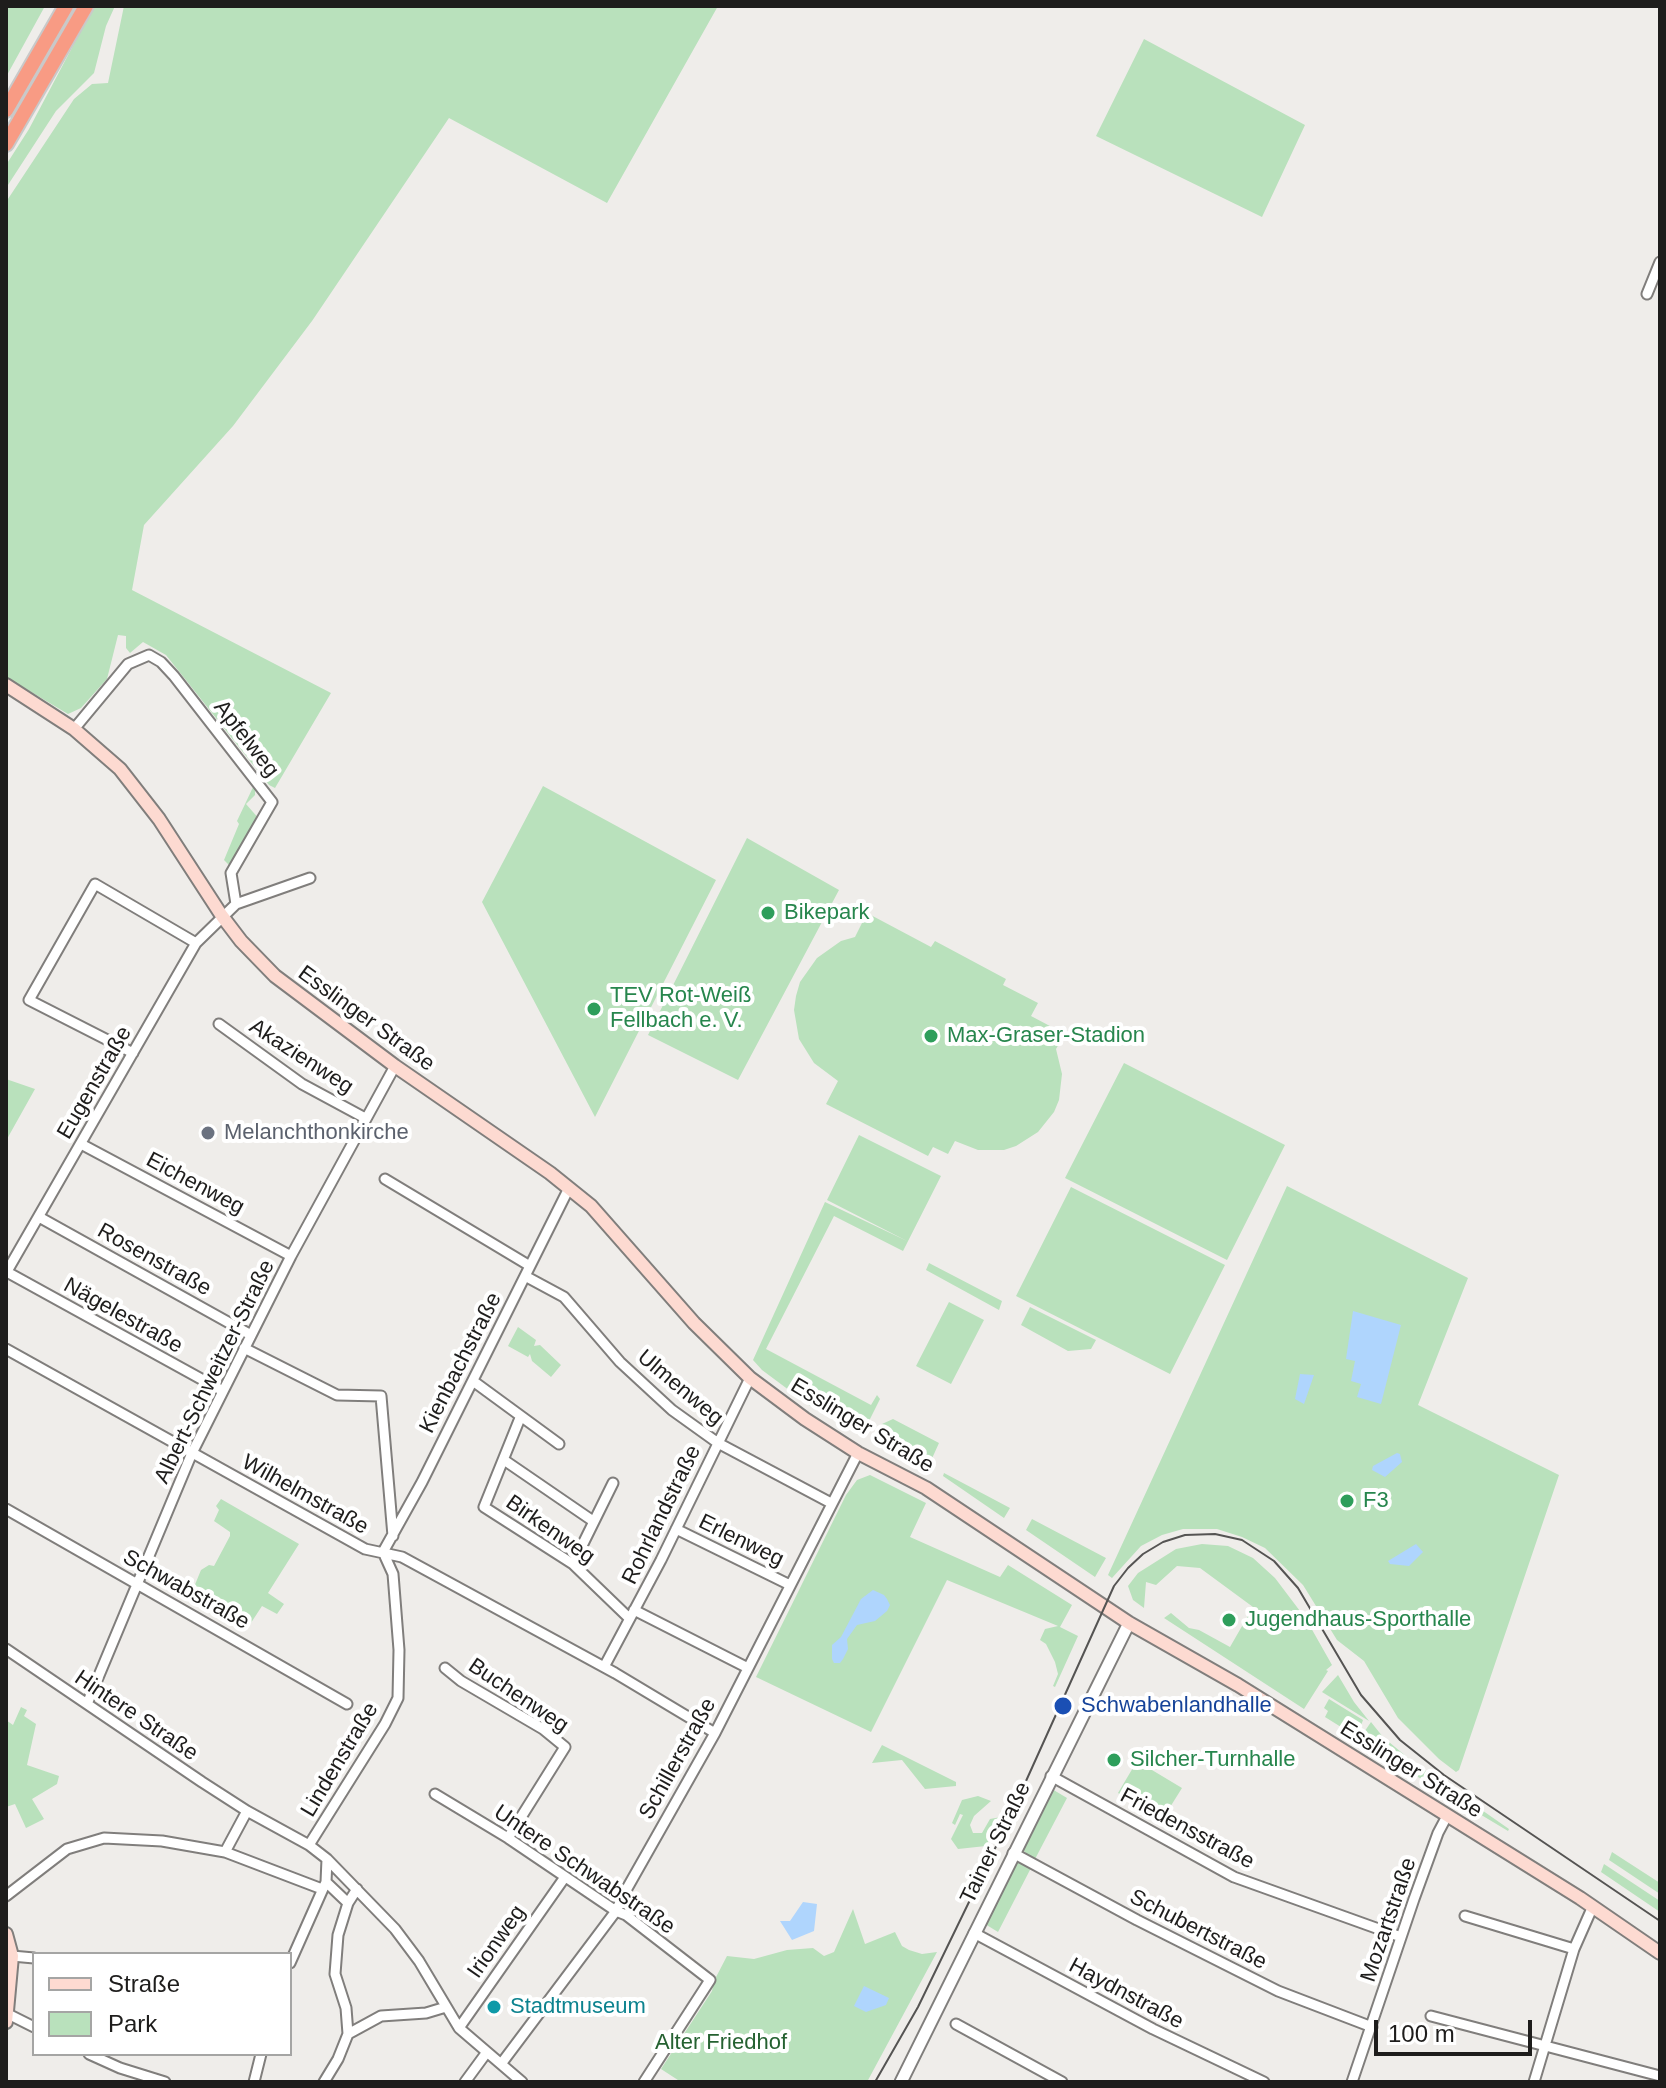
<!DOCTYPE html>
<meta charset="utf-8">
<style>
body{margin:0}
#map{position:relative;width:1666px;height:2088px;overflow:hidden;background:#efedea;font-family:Helvetica,sans-serif}
canvas{display:block}
.frame{position:absolute;inset:0;border:8px solid #1e1d1c;pointer-events:none}
.legend{position:absolute;left:32px;top:1952px;width:260px;height:104px;box-sizing:border-box;background:#fff;border:2px solid #a5a5a4;margin:0;padding:10px 14px;list-style:none;font-size:24px;color:#1e1d1c}
.legend li{display:flex;align-items:center;gap:16px;height:40px}
.legend b{width:40px;border:2px solid #a5a5a4}
.scale{position:absolute;left:1374px;top:2020px;width:158px;height:36px;box-sizing:border-box;border:4px solid #1e1d1c;border-top:0;padding-left:10px;font-size:24px;line-height:28px;white-space:nowrap;color:#1e1d1c;-webkit-text-stroke:6px #fff;paint-order:stroke}
</style>
<div id="map">
<canvas width="1666" height="2088"></canvas>
<div class="frame"></div>
<ul class="legend">
<li><b style="height:10px;background:#fddad1"></b>Straße</li>
<li><b style="height:22px;background:#b9e1bc"></b>Park</li>
</ul>
<div class="scale">100 m</div>
</div>
<script>
const context = document.querySelector('canvas').getContext('2d');
context.lineJoin = 'round';
function fillPath(path, color) { context.fillStyle = color; context.fill(path, 'evenodd'); }
const poly = rows => new Path2D(rows.map(r => 'M' + r).join(''));
function strokePath(path, color, width, dash) { context.strokeStyle = color; context.lineWidth = width; context.lineCap = dash ? 'butt' : 'round'; context.setLineDash(dash || []); context.stroke(path); }
function write(font, color, halo, rows, align = 'center') {
  context.font = font + ' Helvetica,sans-serif'; context.lineWidth = 8; context.setLineDash([]); context.textBaseline = 'middle'; context.strokeStyle = halo; context.fillStyle = color; for (const [text, x, y, turn = 0] of rows) {
    context.save(); context.translate(x, y); context.rotate((+turn || 0) * Math.PI / 180); context.textAlign = isNaN(turn) ? turn : align; if (halo) context.strokeText(text, 0, 0); context.fillText(text, 0, 0); context.restore();
  }
}
fillPath(poly([
 [8,6,45,6,6,77,6,10],
 [94,6,115,6,106,26,94,73,56,111,6,188,6,165,29,129],
 [124,6,718,6,607,203,449,118,312,321,233,426,144,525,132,590,331,693,275,788,269,785,166,655,143,642,130,653,126,648,126,636,118,635,107,679,81,708,68,714,6,677,6,202,74,99,92,84,108,83],
 [1144,39,1305,125,1262,217,1096,136],
 [255,783,255,795,246,804,260,820,231,867,224,860,239,824,237,821],
 [543,786,716,880,595,1117,482,902],
 [747,838,839,890,738,1080,648,1035],
 [867,913,931,947,935,941,1006,979,1003,985,1038,1003,1031,1016,1065,1034,1056,1049,1062,1074,1059,1100,1054,1112,1038,1132,1016,1146,1004,1150,978,1150,955,1141,948,1154,933,1147,928,1156,826,1104,838,1081,814,1063,799,1039,794,1010,796,996,800,982,817,958,841,941,855,937],
 [1124,1063,1285,1145,1227,1260,1065,1178],
 [6,1079,35,1089,7,1139,6,1138],
 [859,1135,941,1176,903,1251,834,1216,766,1349,871,1405,877,1395,880,1399,867,1425,858,1430,809,1405,762,1370,753,1360,825,1202,907,1241,827,1200],
 [1287,1186,1468,1278,1418,1405,1559,1475,1459,1770,1456,1772,1439,1759,1398,1718,1364,1661,1337,1640,1303,1585,1265,1548,1242,1537,1217,1529,1183,1529,1162,1535,1141,1546,1112,1578,1108,1575],
 [1071,1187,1225,1265,1170,1374,1016,1296],
 [929,1263,1002,1301,999,1310,926,1270],
 [949,1302,984,1320,951,1384,916,1366],
 [1030,1307,1096,1340,1091,1349,1068,1351,1021,1325],
 [518,1327,536,1340,534,1346,540,1345,561,1365,551,1377,532,1361,530,1354,528,1357,508,1346],
 [893,1419,939,1443,929,1465,876,1440,882,1424],
 [944,1473,1010,1508,1004,1518,943,1476],
 [870,1475,926,1503,910,1537,1000,1577,1008,1565,1072,1605,1060,1627,1078,1636,1055,1687,1053,1686,1058,1674,1055,1662,1046,1644,1040,1640,1045,1629,1058,1626,947,1580,871,1732,756,1677,846,1495,857,1480],
 [221,1499,299,1544,268,1593,284,1604,277,1614,262,1606,247,1629,243,1625,246,1616,194,1587,201,1570,209,1565,214,1566,230,1536,230,1532,214,1521,219,1510,216,1506],
 [1032,1519,1106,1558,1095,1577,1026,1530],
 [1202,1544,1228,1546,1253,1558,1275,1578,1306,1619,1332,1665,1326,1670,1328,1671,1304,1709,1164,1618,1171,1613,1189,1628,1199,1630,1230,1647,1253,1607,1200,1568,1177,1566,1156,1585,1146,1582,1144,1608,1133,1600,1128,1586,1138,1573,1176,1549],
 [1338,1675,1354,1702,1369,1721,1322,1692],
 [1329,1699,1363,1720,1357,1737,1325,1717,1328,1711,1324,1708],
 [21,1707,27,1710,24,1716,36,1724,27,1765,59,1776,57,1784,32,1799,44,1819,26,1828,15,1804,6,1807,6,1720,13,1725],
 [1371,1722,1383,1737,1413,1762,1509,1829,1508,1831,1358,1741],
 [882,1745,956,1782,956,1786,925,1789,902,1760,872,1763],
 [1137,1761,1182,1788,1162,1820,1118,1793],
 [1052,1789,1067,1798,1034,1861,1022,1849],
 [978,1796,991,1801,974,1816,970,1825,973,1833,982,1833,990,1819,1001,1817,986,1846,958,1849,951,1839,963,1815,960,1814,955,1825,952,1823,962,1800],
 [1612,1852,1660,1883,1660,1894,1609,1860],
 [1017,1858,1032,1866,998,1932,985,1924],
 [1604,1864,1660,1901,1660,1912,1601,1872],
 [853,1909,865,1944,895,1932,902,1946,909,1950,922,1954,937,1952,867,2082,681,2082,661,2069,712,1991,714,1981,727,1956,754,1959,787,1950,813,1948,824,1956,834,1952]
]), '#b9e1bc');
fillPath(poly([
 [1353,1311,1401,1325,1381,1404,1357,1397,1361,1384,1351,1381,1355,1361,1346,1359],
 [1300,1374,1314,1375,1304,1404,1295,1399],
 [1397,1453,1400,1454,1402,1462,1385,1477,1372,1470,1373,1466],
 [1416,1544,1423,1552,1409,1566,1390,1564,1388,1561],
 [873,1590,884,1595,887,1599,890,1605,887,1611,875,1621,857,1625,847,1639,848,1649,843,1659,840,1663,834,1663,832,1659,832,1645,841,1637,861,1599],
 [803,1902,817,1904,814,1931,792,1940,780,1921,790,1921],
 [864,1986,889,1998,886,2005,866,2012,854,2006]
]), '#afd5fd');
const minor = poly([
 [1647,294,1660,262],
 [236,904,310,878],
 [219,1024,302,1084,365,1118],
 [133,1053,29,1000,95,884,196,943],
 [81,1144,291,1256],
 [385,1179,530,1266],
 [39,1217,251,1335],
 [7,1272,223,1391],
 [6,1273,196,943,236,904,231,873,272,802,174,676,161,662,149,655,128,664,74,729],
 [525,1276,564,1297,620,1362,672,1410,718,1443,831,1503],
 [244,1348,337,1395,381,1396,393,1536],
 [6,1349,365,1549,402,1557,615,1673,715,1733],
 [473,1381,559,1444],
 [520,1418,484,1507,573,1564,629,1618],
 [504,1460,593,1521],
 [6,1509,347,1704],
 [676,1529,790,1585],
 [573,1564,613,1483],
 [634,1610,748,1668],
 [6,1649,202,1782,247,1811,309,1845,327,1859,395,1929,419,1961,459,2028,522,2082],
 [604,1667,661,1560,750,1378],
 [445,1668,461,1681,543,1729,565,1747,508,1838],
 [87,1704,192,1453,291,1256,395,1066],
 [1051,1776,1234,1877,1401,1937],
 [435,1794,508,1838,616,1911,626,1915,710,1980,644,2082],
 [309,1845,385,1724,398,1698,399,1650,393,1574,383,1552,422,1482,569,1188],
 [225,1852,247,1811],
 [1013,1853,1137,1920,1278,1991,1372,2027],
 [326,1882,348,1903],
 [6,1896,67,1849,104,1838,162,1841,225,1852,322,1889],
 [1465,1916,1574,1949],
 [974,1933,1153,2029,1264,2082],
 [12,1956,34,1958],
 [290,1963,326,1882,327,1859],
 [8,2014,34,2027],
 [1431,2016,1660,2076],
 [956,2024,1062,2082],
 [459,2028,565,1877],
 [348,2034,381,2016,426,2013,446,2007],
 [89,2054,120,2068,165,2082],
 [501,2064,616,1911,625,1892,715,1733,858,1453],
 [254,2082,261,2054],
 [324,2082,338,2059,348,2034,346,2008,335,1974,338,1935,348,1903,357,1889],
 [465,2082,487,2052],
 [1352,2082,1414,1899,1438,1833,1447,1816],
 [1534,2082,1574,1949,1593,1906]
]);
const tertiary = poly([
 [901,2082,1129,1623]
]);
const secondary = poly([
 [6,685,74,729,120,769,159,819,222,916,241,941,275,976,395,1066,550,1173,591,1206,694,1323,750,1378,805,1419,858,1453,926,1488,1129,1623,1238,1685,1580,1898,1660,1953],
 [6,1934,12,1956,6,2022]
]);
const trunk = poly([
 [6,110,66,6],
 [6,144,86,6]
]);
strokePath(minor, '#807e7c', 13);
strokePath(tertiary, '#807e7c', 15);
strokePath(secondary, '#807e7c', 16);
strokePath(trunk, '#c9c9c9', 18);
strokePath(minor, '#fff', 9);
strokePath(tertiary, '#fff', 11);
strokePath(secondary, '#fddad1', 12);
strokePath(trunk, '#f89b84', 14);
strokePath(poly([
 [875,2082,918,2007,1003,1832,1114,1586,1128,1568,1143,1554,1163,1542,1185,1535,1215,1534,1242,1540,1274,1561,1298,1588,1361,1695,1400,1740,1444,1775,1660,1921]
]), '#555453', 2);
for (const [x, y, r, color] of [
 [768,913,8,"#2e9e5b"],
 [594,1009,8,"#2e9e5b"],
 [931,1036,8,"#2e9e5b"],
 [208,1133,8,"#6b7280"],
 [1347,1501,8,"#2e9e5b"],
 [1229,1620,8,"#2e9e5b"],
 [1063,1706,10,"#1a4fb4"],
 [1114,1760,8,"#2e9e5b"],
 [494,2007,8,"#0f9aa8"]
]) { const dot = new Path2D(); dot.arc(x, y, r, 0, 2 * Math.PI); context.fillStyle = color; context.fill(dot); strokePath(dot, '#fff', 3); }
write('22px', '#1e1d1c', '#fff', [
 ["Apfelweg",246,739,52],
 ["Esslinger Straße",366,1019,36],
 ["Akazienweg",301,1057,33],
 ["Eugenstraße",95,1083,-60],
 ["Eichenweg",195,1184,28],
 ["Rosenstraße",154,1260,29],
 ["Nägelestraße",123,1316,29],
 ["Kienbachstraße",461,1363,-63],
 ["Albert-Schweitzer-Straße",215,1372,-64],
 ["Ulmenweg",680,1388,40],
 ["Esslinger Straße",862,1426,31],
 ["Wilhelmstraße",305,1495,29],
 ["Rohrlandstraße",662,1515,-64],
 ["Birkenweg",550,1530,35],
 ["Erlenweg",741,1541,26],
 ["Schwabstraße",186,1590,29],
 ["Buchenweg",518,1696,34],
 ["Hintere Straße",136,1716,34],
 ["Schillerstraße",678,1759,-61],
 ["Lindenstraße",340,1760,-59],
 ["Esslinger Straße",1411,1770,32],
 ["Friedensstraße",1187,1829,28],
 ["Tainer Straße",996,1843,-64],
 ["Untere Schwabstraße",584,1870,34],
 ["Mozartstraße",1389,1920,-71],
 ["Schubertstraße",1198,1930,27],
 ["Irionweg",497,1942,-55],
 ["Haydnstraße",1126,1994,28]
]);
write('22px', '#27864d', '#fff', [
 ["Bikepark",784,913],
 ["TEV Rot-Weiß",610,996],
 ["Fellbach e. V.",610,1021],
 ["Max-Graser-Stadion",947,1036],
 ["F3",1363,1501],
 ["Jugendhaus-Sporthalle",1245,1620],
 ["Silcher-Turnhalle",1130,1760]
], 'left');
write('22px', '#5b616d', '#fff', [
 ["Melanchthonkirche",224,1133]
], 'left');
write('22px', '#164399', '#fff', [
 ["Schwabenlandhalle",1081,1706]
], 'left');
write('22px', '#0d838f', '#fff', [
 ["Stadtmuseum",510,2007]
], 'left');
write('22px', '#256131', '#fff', [
 ["Alter Friedhof",721,2043]
]);
</script>
